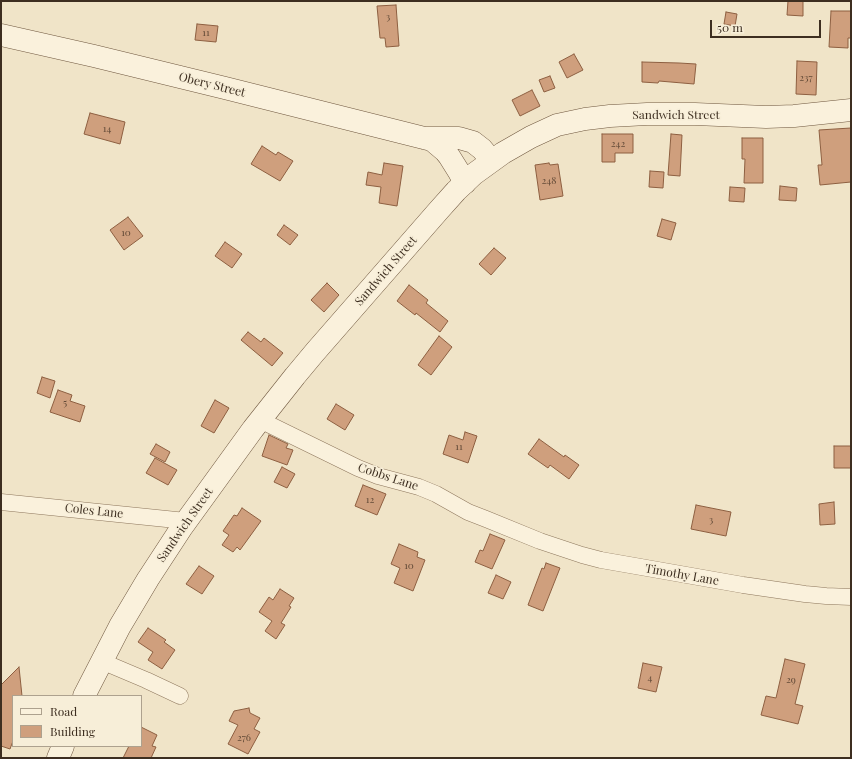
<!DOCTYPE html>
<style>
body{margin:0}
#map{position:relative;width:852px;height:759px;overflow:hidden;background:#f0e4c8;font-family:"Playfair Display",serif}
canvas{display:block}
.frame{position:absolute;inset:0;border:2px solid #3d2e20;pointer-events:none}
.legend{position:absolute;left:12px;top:695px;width:130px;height:52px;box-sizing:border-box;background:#f7eed8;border:1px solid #ada18e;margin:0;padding:5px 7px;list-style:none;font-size:12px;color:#3d2e20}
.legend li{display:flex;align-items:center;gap:8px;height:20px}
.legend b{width:20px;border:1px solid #ada18e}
.scale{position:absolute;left:710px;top:20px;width:111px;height:18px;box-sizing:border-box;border:2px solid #3d2e20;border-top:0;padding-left:5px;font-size:12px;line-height:14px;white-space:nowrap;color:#3d2e20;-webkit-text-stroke:3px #f7eed8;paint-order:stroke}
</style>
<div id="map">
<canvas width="852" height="759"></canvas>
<div class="frame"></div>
<ul class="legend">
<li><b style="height:5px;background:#faf1dc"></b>Road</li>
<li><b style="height:11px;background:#cf9f7d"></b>Building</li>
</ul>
<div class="scale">50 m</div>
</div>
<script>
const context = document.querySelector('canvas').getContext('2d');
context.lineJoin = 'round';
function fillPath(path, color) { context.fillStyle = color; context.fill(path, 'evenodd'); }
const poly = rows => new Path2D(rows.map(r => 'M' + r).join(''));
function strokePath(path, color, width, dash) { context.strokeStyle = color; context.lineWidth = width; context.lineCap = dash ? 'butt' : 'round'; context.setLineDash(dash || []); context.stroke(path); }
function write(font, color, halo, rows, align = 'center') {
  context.font = font + ' "Playfair Display",serif'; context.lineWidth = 3; context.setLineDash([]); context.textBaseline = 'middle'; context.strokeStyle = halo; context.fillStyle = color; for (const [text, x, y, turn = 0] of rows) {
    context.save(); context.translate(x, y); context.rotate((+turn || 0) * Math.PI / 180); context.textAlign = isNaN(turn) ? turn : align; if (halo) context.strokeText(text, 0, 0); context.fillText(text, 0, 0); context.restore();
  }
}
const building = poly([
 [788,1,803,1,803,16,787,15,788,1],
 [396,5,399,46,386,47,385,38,380,38,377,6,396,5],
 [831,11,851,11,851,38,848,38,848,48,829,47,831,11],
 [726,12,737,14,735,26,724,24,726,12],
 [197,24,218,26,216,42,195,40,197,24],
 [574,54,583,70,567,78,559,62,574,54],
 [797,61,817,62,816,95,796,94,797,61],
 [642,62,679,63,696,64,694,84,659,81,658,83,642,82,642,62],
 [550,76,555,88,544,92,539,80,550,76],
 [532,90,540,106,520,116,512,100,532,90],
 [90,113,125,122,120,144,84,134,90,113],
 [851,128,851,182,820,185,818,165,822,165,819,130,851,128],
 [602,134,633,134,633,153,615,153,615,162,602,162,602,134],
 [671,134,682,135,680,176,668,175,671,134],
 [742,138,763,138,763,183,744,183,745,159,742,159,742,138],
 [262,146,276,155,278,152,293,161,280,181,251,164,262,146],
 [384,163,403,166,397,206,379,203,381,187,366,185,368,172,382,175,384,163],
 [549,163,550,165,558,164,563,196,540,200,535,165,549,163],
 [650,171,664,172,663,188,649,187,650,171],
 [780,186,797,188,796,201,779,200,780,186],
 [730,187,745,188,744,202,729,201,730,187],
 [128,217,143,236,124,250,110,230,128,217],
 [662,219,676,223,671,240,657,236,662,219],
 [284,225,298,235,290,245,277,235,284,225],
 [225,242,242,254,232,268,215,256,225,242],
 [494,248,506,258,491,275,479,264,494,248],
 [327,283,339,295,324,312,311,300,327,283],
 [409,285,428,300,426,303,448,321,440,332,416,313,415,315,397,301,409,285],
 [248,332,261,342,264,338,283,353,272,366,241,340,248,332],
 [439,336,452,347,431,375,418,365,439,336],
 [42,377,55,381,50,398,37,393,42,377],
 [58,390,72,395,70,401,85,406,80,422,50,412,58,390],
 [215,400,229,408,214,433,201,426,215,400],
 [336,404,354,415,345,430,327,419,336,404],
 [465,432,477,436,468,463,443,454,449,435,463,440,465,432],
 [269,435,288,444,286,448,293,450,287,465,262,456,269,435],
 [539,439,564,457,565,455,579,465,569,479,550,465,548,468,528,454,539,439],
 [156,444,170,452,165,462,150,454,156,444],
 [834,446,851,446,851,468,834,468,834,446],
 [155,458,177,470,168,485,146,473,155,458],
 [282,467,295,474,287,488,274,482,282,467],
 [363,485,386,494,377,515,355,506,363,485],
 [834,502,835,524,820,525,819,504,834,502],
 [696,505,731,512,726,536,691,529,696,505],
 [242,508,261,521,240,550,237,547,233,552,222,545,229,535,223,531,234,515,237,516,242,508],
 [490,534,505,540,492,569,475,562,480,550,483,551,490,534],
 [399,544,418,552,417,557,425,560,413,591,394,583,400,568,391,564,399,544],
 [546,563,560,568,543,611,528,605,542,568,544,569,546,563],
 [199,566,214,576,202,594,186,584,199,566],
 [496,575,511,582,503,599,488,593,496,575],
 [280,589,294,598,289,606,291,607,281,623,285,625,276,639,265,631,272,621,259,612,269,597,273,600,280,589],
 [148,628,166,640,164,642,175,650,162,669,148,660,153,652,138,642,148,628],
 [785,659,805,664,795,704,803,706,798,724,761,715,766,696,776,698,785,659],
 [643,663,662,667,656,692,638,688,643,663],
 [19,667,22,696,13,696,13,741,10,749,1,746,1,685,19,667],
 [249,708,250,713,260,718,254,729,260,732,248,754,228,744,238,725,229,721,234,711,249,708],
 [141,727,157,735,152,746,156,747,151,758,123,758,129,746,141,746,141,727]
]);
fillPath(building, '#cf9f7d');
strokePath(building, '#8d5f41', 1);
const street = poly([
 [260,420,358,468,378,476,419,487,436,494,468,512,486,519,540,541,582,555,601,560,641,567,743,585,805,594,826,596,851,597],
 [1,502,186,521],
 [101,661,146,680,180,696]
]);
const secondary = poly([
 [1,35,94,56,225,88,432,140,445,151,449,156,459,172,465,183],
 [424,138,459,138,473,142,482,149,492,161],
 [84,696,120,626,148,579,182,527,253,429,295,376,315,352,439,210,456,191,474,174,503,153,531,137,557,125,585,119,610,116,647,114,695,114,766,117,794,116,851,110],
 [58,758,63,746]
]);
strokePath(street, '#8d765c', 17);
strokePath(secondary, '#6f573f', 23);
strokePath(street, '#faf1dc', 16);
strokePath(secondary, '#faf1dc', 22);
write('10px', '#624a37', null, [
 ["3",388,17],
 ["11",206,33],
 ["237",806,78],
 ["14",107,129],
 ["242",618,144],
 ["248",549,181],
 ["10",126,233],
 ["5",65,403],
 ["11",459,447],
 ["12",370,500],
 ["3",711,520],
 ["10",409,566],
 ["4",650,678],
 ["29",791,680],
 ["276",244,738]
]);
write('12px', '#3d2e20', '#f7eed8', [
 ["Obery Street",212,85,14],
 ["Sandwich Street",676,115],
 ["Sandwich Street",386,271,-49],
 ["Cobbs Lane",388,477,18],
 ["Coles Lane",94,511,6],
 ["Sandwich Street",185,525,-55],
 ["Timothy Lane",682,575,10]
]);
</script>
